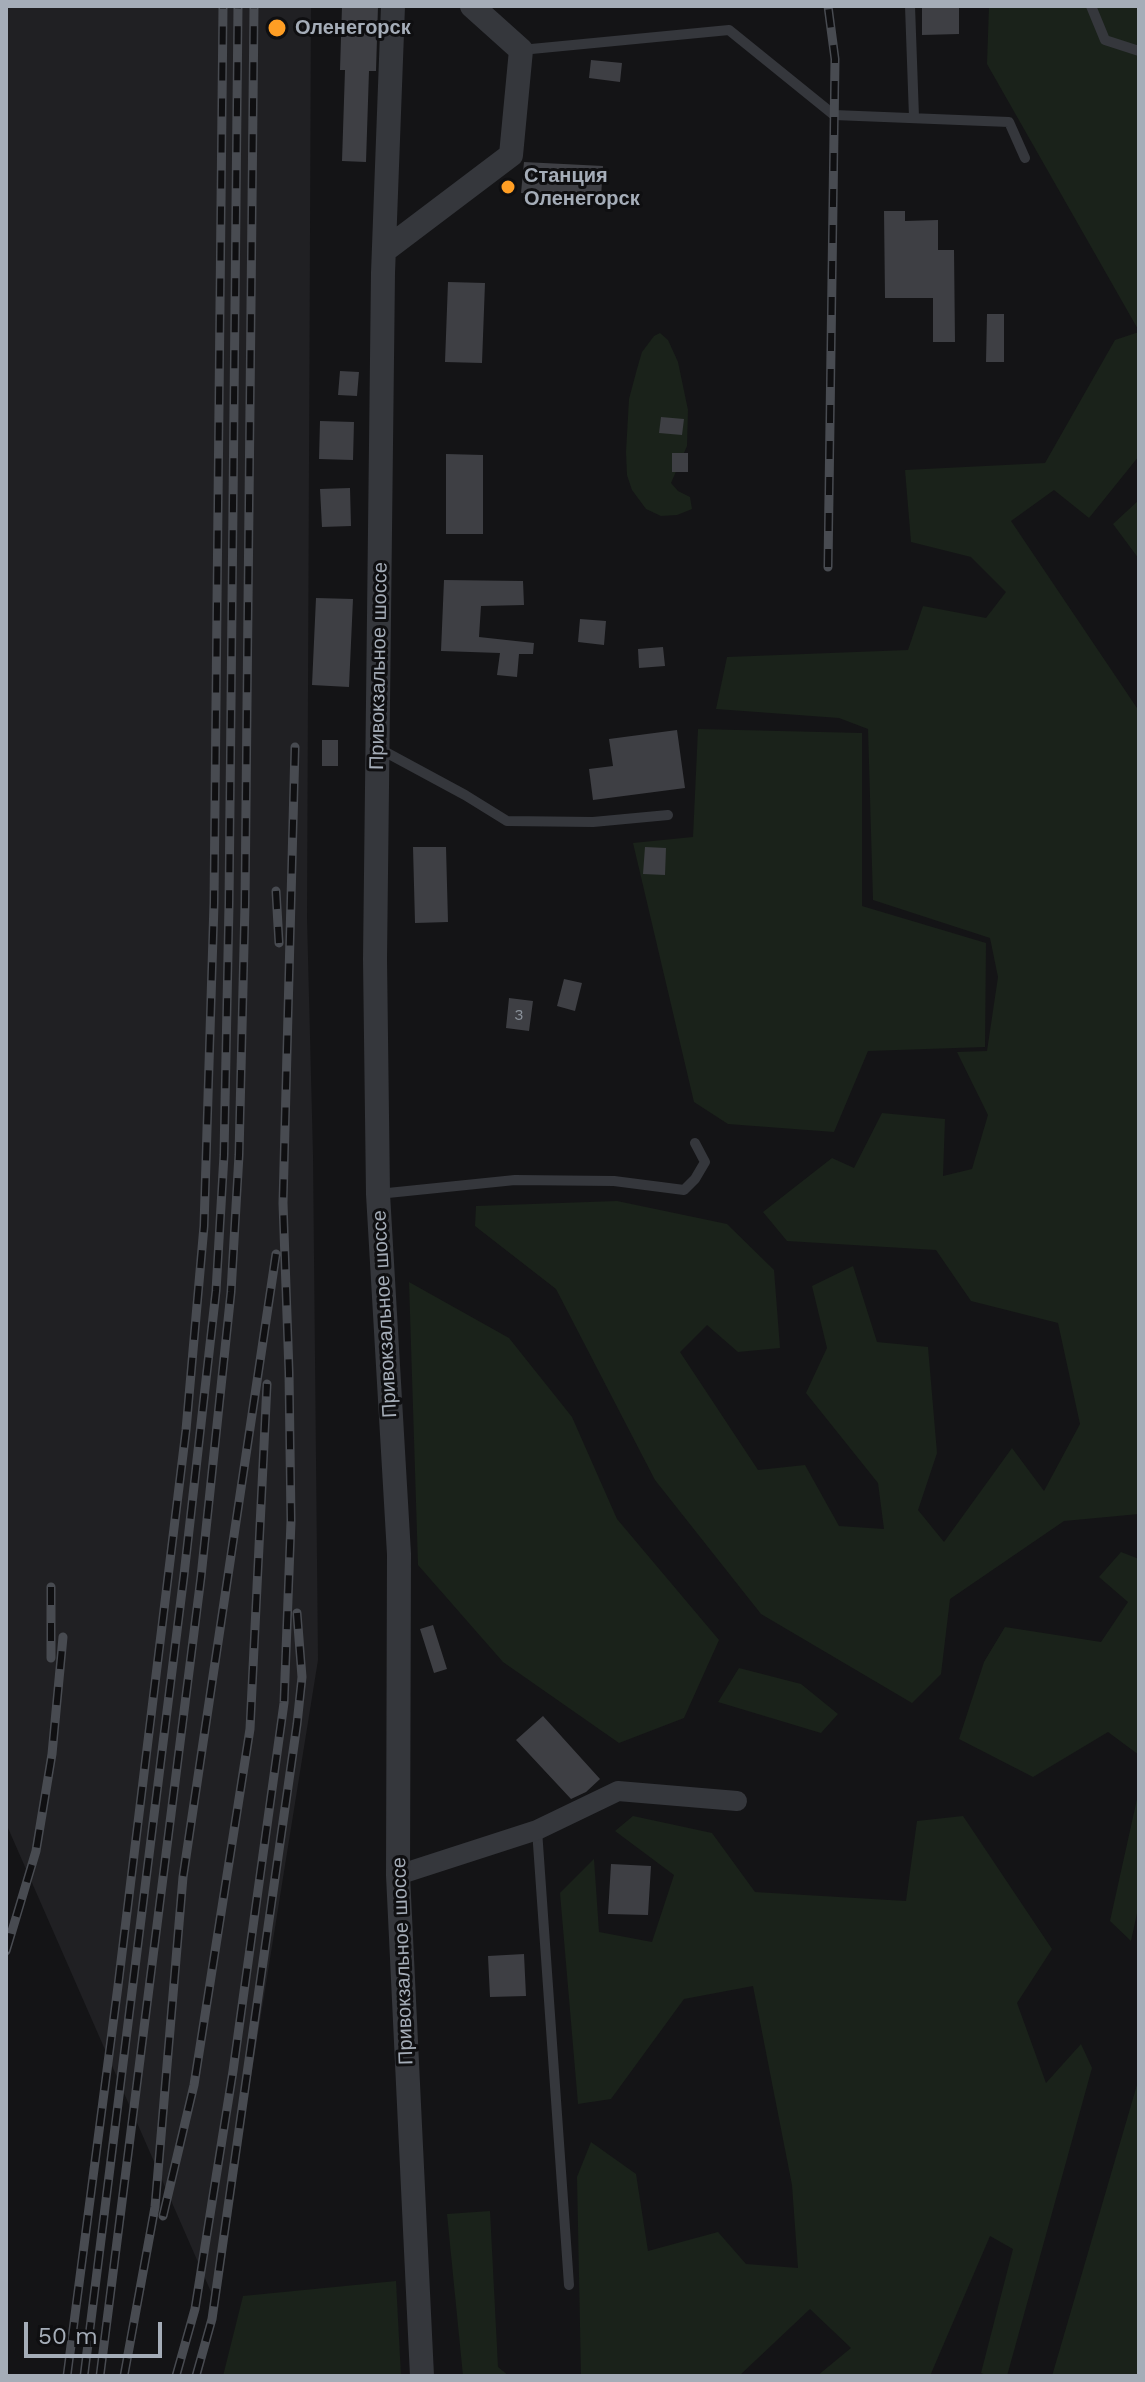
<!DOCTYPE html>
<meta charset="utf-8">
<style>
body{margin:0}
#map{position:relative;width:1145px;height:2382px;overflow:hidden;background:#141416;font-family:"Work Sans",sans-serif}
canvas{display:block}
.frame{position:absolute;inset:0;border:8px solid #a5adb8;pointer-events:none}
.scale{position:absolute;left:24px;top:2322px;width:138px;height:36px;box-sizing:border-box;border:4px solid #a5adb8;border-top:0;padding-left:10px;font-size:24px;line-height:28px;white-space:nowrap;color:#a5adb8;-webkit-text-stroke:6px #0f0f11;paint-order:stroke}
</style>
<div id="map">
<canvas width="1145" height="2382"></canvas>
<div class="frame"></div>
<div class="scale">50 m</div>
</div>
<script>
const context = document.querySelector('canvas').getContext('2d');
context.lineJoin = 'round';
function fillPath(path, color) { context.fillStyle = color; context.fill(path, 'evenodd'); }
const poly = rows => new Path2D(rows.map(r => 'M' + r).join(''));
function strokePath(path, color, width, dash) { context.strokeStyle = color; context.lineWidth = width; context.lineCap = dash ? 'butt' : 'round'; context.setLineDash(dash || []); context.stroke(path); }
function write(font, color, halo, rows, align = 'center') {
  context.font = font + ' "Work Sans",sans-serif'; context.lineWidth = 6; context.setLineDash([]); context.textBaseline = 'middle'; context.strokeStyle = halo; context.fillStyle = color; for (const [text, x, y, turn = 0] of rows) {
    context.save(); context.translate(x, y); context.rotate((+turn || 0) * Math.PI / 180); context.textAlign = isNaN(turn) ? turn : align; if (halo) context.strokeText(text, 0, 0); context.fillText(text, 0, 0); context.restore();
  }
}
fillPath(poly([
 [6,6,311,6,307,918,313,1155,318,1660,215,2301,8,1828]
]), '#202023');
fillPath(poly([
 [989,6,1139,6,1139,331,987,64],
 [1139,332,1139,456,1089,518,1054,490,1011,521,1139,711,1139,1514,1064,1521,950,1599,941,1674,912,1703,761,1614,655,1480,556,1289,475,1226,476,1206,617,1201,727,1224,774,1270,780,1348,738,1352,707,1325,680,1352,758,1470,805,1465,839,1526,884,1529,878,1483,806,1393,827,1348,812,1286,853,1266,877,1342,928,1347,937,1453,918,1510,944,1542,1012,1448,1044,1491,1080,1424,1058,1323,971,1301,936,1250,787,1241,763,1212,832,1158,854,1168,882,1113,945,1119,943,1176,972,1169,988,1115,957,1052,987,1051,998,977,990,938,873,900,868,729,839,718,716,709,727,657,908,650,923,606,986,618,1006,592,971,557,911,542,905,470,1045,463,1115,340],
 [660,333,668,340,678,362,688,410,687,446,671,483,678,491,690,497,692,509,677,515,661,516,646,509,632,490,627,475,626,452,629,399,637,369,642,352,654,336],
 [1139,500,1139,559,1113,524],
 [698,729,862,733,862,906,986,943,985,1047,868,1051,834,1132,728,1124,694,1102,633,843,693,837],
 [409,1282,509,1338,572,1417,617,1519,719,1640,684,1718,619,1743,503,1662,418,1565],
 [1121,1552,1139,1559,1139,1755,1108,1732,1033,1777,959,1739,984,1662,1005,1627,1101,1642,1128,1602,1099,1577],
 [739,1668,801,1684,838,1714,821,1733,718,1702],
 [1139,1790,1139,1904,1131,1941,1110,1921],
 [633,1816,712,1833,755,1892,906,1901,917,1821,963,1816,1052,1949,1017,2003,1046,2083,1081,2044,1092,2068,1007,2376,988,2376,981,2373,1013,2249,990,2236,930,2376,817,2376,851,2348,810,2309,739,2376,581,2376,577,2177,591,2142,636,2174,648,2251,718,2232,746,2264,798,2268,792,2185,753,1986,684,1999,611,2099,578,2104,560,1893,594,1859,599,1932,652,1942,674,1875,615,1831],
 [1139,2079,1139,2376,1052,2376,1139,2078],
 [490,2211,498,2367,509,2376,463,2376,447,2214],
 [396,2281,401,2376,223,2376,243,2296]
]), '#1a221a');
fillPath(poly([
 [342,6,378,6,376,71,369,71,366,162,342,161,345,70,340,70],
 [922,6,959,6,959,34,922,35],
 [591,60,622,63,620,82,589,78],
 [524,162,603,166,601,197,521,193],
 [884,211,905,211,905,221,938,220,938,250,954,250,955,342,933,342,933,298,885,298],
 [448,282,485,283,482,363,445,362],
 [987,314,1004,314,1004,362,986,362],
 [340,371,359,372,357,396,338,395],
 [661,417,684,419,682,435,659,433],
 [320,421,354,422,353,460,319,459],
 [672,453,688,453,688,472,672,472],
 [446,454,483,455,483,534,446,534],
 [350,488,351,526,322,527,320,489],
 [444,580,523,581,524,605,481,606,479,637,534,643,533,654,519,654,517,677,497,675,500,653,441,651],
 [316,598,353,599,349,687,312,685],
 [580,619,606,621,604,645,578,642],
 [663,647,665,666,639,668,638,649],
 [677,730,685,788,593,800,589,769,613,766,609,739],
 [322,740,338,740,338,766,322,766],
 [413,847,446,847,448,922,415,923],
 [645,847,666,848,665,875,643,874],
 [564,979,582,983,575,1011,557,1006],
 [509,998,533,1001,529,1031,506,1028],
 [433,1625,447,1669,434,1673,420,1629],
 [543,1716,600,1779,586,1792,571,1799,516,1740],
 [611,1864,651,1866,648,1915,608,1914],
 [524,1954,526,1996,490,1997,488,1956]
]), '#3e3f44');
strokePath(poly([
 [910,6,914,117],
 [1091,6,1105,40,1139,51],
 [521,50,729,30,834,115,1009,122,1025,158],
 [378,748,465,795,507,821,593,822,668,815],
 [378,1194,515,1180,614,1181,684,1190,695,1179,705,1162,695,1143],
 [537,1830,569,2285]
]), '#35373c', 10);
strokePath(poly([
 [398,1875,537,1830,618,1791,737,1801]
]), '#35373c', 20);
strokePath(poly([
 [393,6,383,273,375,959,378,1194,399,1554,398,1875,422,2376],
 [384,251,511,155,521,50,472,6]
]), '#35373c', 24);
const rail = poly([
 [828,567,835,59,828,6],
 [276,891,279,943],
 [51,1587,51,1658],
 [6,1951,36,1851,52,1754,63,1637],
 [163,2216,194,2085,250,1729,267,1384],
 [67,2376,118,1986,186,1430,204,1226,214,903,223,6],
 [84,2376,184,1575,216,1291,224,1155,229,904,238,6],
 [100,2376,201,1577,231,1292,239,1155,245,904,254,6],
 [124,2376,155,2207,183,1877,276,1254],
 [176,2376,195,2309,233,2071,284,1703,291,1521,289,1372,283,1203,295,747],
 [196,2376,212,2319,297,1724,302,1677,297,1613]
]);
strokePath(rail, '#484b51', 9);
strokePath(rail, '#0f0f11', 6, [18]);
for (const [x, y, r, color] of [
 [277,28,10,"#ff9e24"],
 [508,187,8,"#ff9e24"]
]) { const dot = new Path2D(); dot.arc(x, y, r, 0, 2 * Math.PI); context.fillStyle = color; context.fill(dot); strokePath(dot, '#0f0f11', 3); }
write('16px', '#8b929b', null, [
 ["3",519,1015]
]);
write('bold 20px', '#a5adb8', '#0f0f11', [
 ["Оленегорск",295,28],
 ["Станция",524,176],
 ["Оленегорск",524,199]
], 'left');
write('20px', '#a5adb8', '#0f0f11', [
 ["Привокзальное шоссе",379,666,-89],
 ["Привокзальное шоссе",385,1314,-93],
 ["Привокзальное шоссе",403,1961,-92]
]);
</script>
